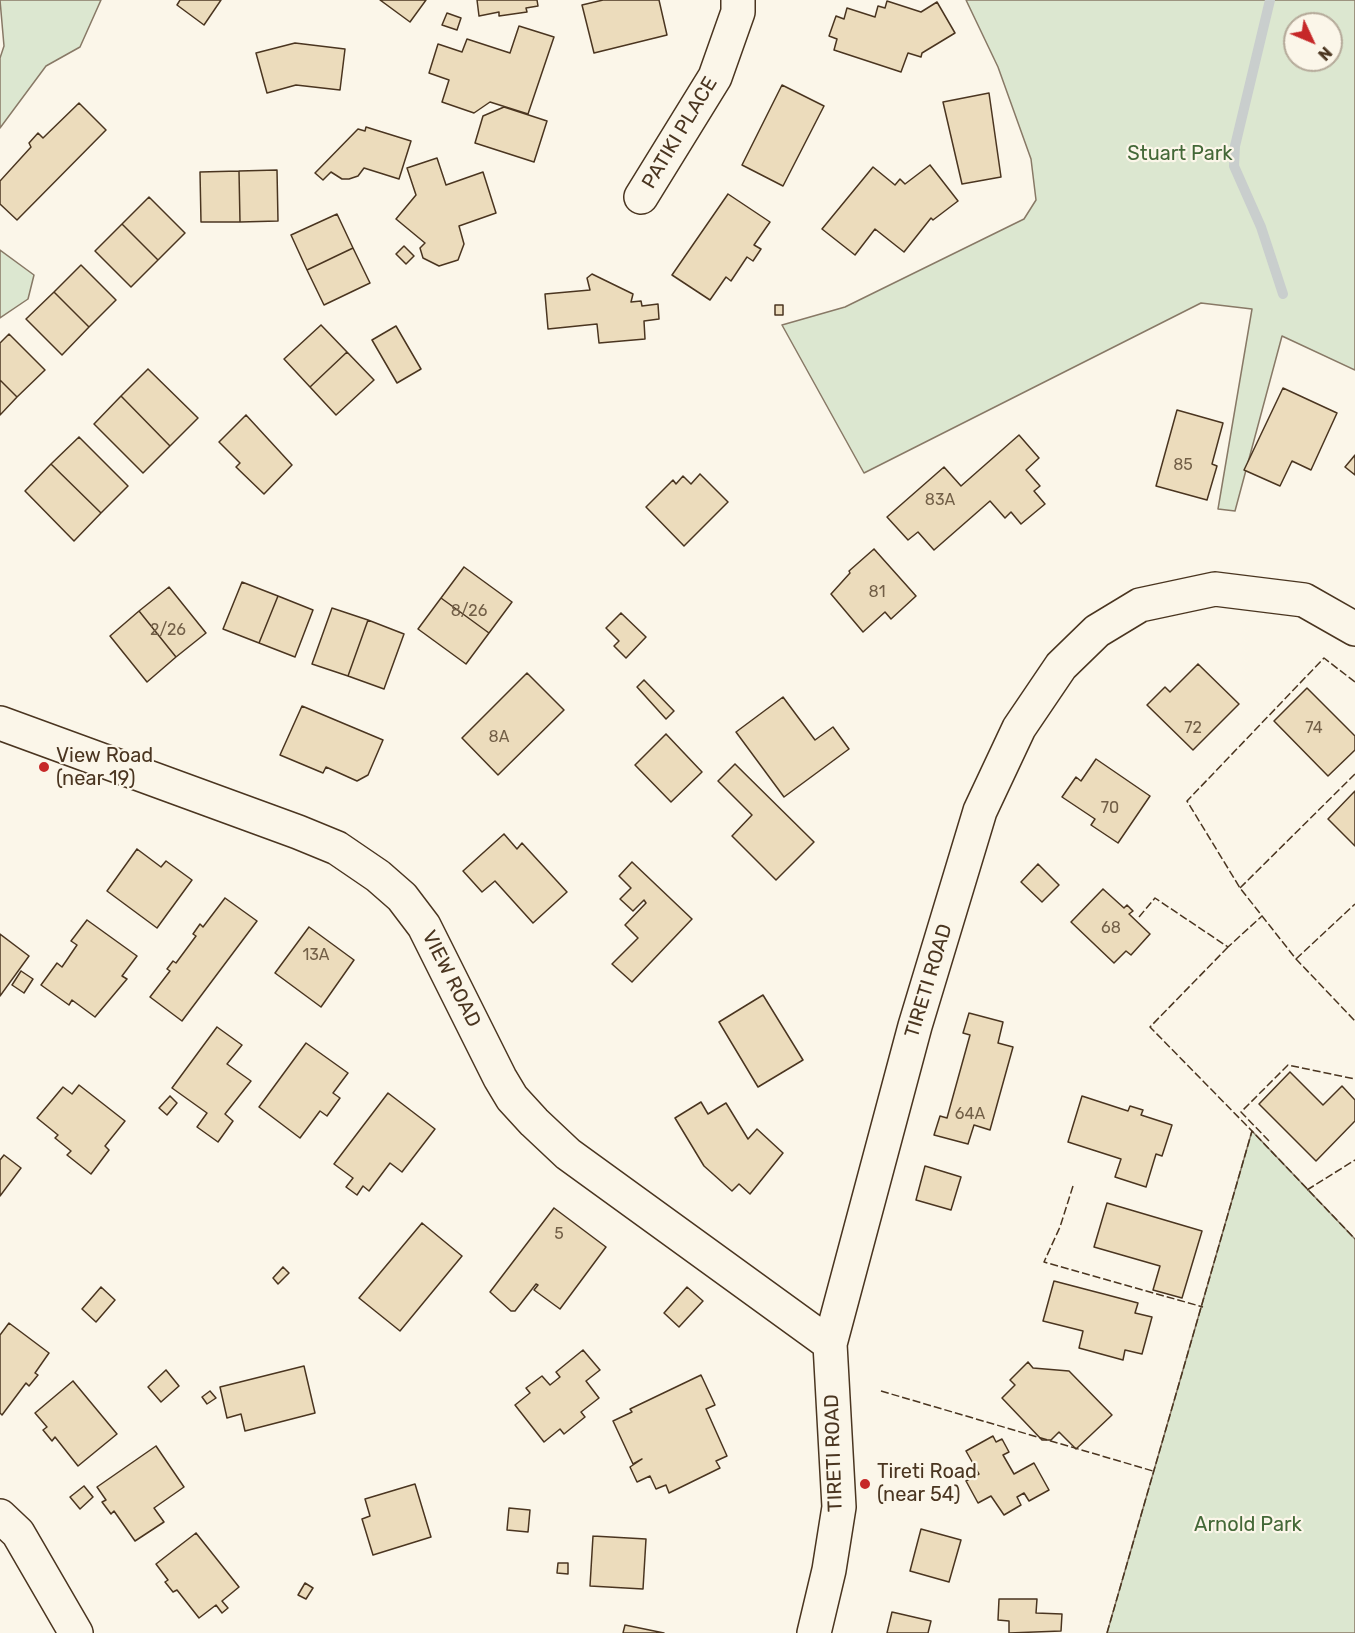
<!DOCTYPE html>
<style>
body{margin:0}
#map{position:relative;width:1355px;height:1633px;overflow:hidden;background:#fbf6e9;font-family:Rubik,sans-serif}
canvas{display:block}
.north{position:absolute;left:1283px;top:12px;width:60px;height:60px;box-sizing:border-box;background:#fbf6e9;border:2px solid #b4a999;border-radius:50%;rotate:134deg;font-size:16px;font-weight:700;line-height:24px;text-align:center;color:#4a3520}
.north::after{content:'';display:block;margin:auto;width:21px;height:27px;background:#c62828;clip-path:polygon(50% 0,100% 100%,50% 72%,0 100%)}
</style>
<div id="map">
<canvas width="1355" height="1633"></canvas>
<div class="north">N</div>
</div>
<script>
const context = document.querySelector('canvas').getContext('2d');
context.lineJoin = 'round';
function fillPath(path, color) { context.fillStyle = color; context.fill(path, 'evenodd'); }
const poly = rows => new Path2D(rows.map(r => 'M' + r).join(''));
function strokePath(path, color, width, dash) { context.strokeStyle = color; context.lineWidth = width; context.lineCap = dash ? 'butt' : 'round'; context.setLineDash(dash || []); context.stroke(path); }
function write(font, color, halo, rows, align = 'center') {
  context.font = font + ' Rubik,sans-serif'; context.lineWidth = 4.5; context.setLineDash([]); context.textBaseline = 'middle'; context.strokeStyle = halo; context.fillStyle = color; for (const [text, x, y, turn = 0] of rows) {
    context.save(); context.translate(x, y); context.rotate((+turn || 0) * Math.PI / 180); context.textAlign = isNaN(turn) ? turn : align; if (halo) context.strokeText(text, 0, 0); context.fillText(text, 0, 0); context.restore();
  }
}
const green = poly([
 [0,0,101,0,80,47,46,66,0,128,0,58,4,46,0,0],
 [966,0,1355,0,1355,370,1282,336,1235,511,1218,509,1252,309,1201,303,864,473,782,325,845,307,1024,219,1036,200,1031,159,998,67,966,0],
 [1295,24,1331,24,1331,60,1295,60,1295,24],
 [0,250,34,275,28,299,0,318,0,250],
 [1252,1131,1355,1239,1355,1633,1107,1633,1252,1131]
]);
fillPath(green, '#dce7d0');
strokePath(green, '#887966', 1.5);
strokePath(poly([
 [1270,0,1235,146,1234,166,1261,227,1283,294]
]), '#c9cecd', 10);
const building = poly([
 [180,0,221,0,204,25,177,5,180,0],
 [380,0,426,0,410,22,380,0],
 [477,0,537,0,538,6,526,8,527,12,499,16,499,12,479,16,477,0],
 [603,0,659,0,667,35,594,53,582,5,603,0],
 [887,1,921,12,937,2,955,33,922,53,921,57,908,53,901,72,834,50,837,39,829,36,836,16,844,19,847,8,875,17,878,6,885,8,887,1],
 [447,13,461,18,457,30,442,25,447,13],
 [519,26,554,37,528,114,490,102,474,113,442,102,449,80,429,73,438,44,462,52,467,39,510,53,519,26],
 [295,43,345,49,340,90,296,85,267,93,256,53,295,43],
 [782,85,824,106,783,186,742,165,782,85],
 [989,93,1001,177,962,184,943,102,989,93],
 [79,103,106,130,17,220,0,204,0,181,31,147,29,143,38,133,43,138,79,103],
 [504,107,547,121,534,162,475,143,483,116,504,107],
 [366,127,411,141,399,179,364,168,358,176,349,179,342,179,331,172,323,180,315,173,358,129,365,131,366,127],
 [437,158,446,185,483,172,496,213,459,226,464,244,458,260,439,266,423,258,420,248,425,243,396,219,416,195,407,168,437,158],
 [930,165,958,201,933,220,931,218,904,252,875,229,855,255,822,229,873,167,895,185,900,179,905,184,930,165],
 [277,170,278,221,240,222,239,171,277,170],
 [239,171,240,222,201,222,200,172,239,171],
 [728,194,770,222,754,245,761,249,753,261,747,257,731,281,726,277,710,300,672,275,728,194],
 [149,197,185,233,158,260,122,224,149,197],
 [337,214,353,248,307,270,291,235,337,214],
 [122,224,158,260,131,287,95,251,122,224],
 [404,246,414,256,406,264,396,254,404,246],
 [353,248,370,283,324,305,307,270,353,248],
 [81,265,116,300,89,327,54,292,81,265],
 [592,274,633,294,631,302,641,301,642,306,658,304,659,319,644,321,645,339,599,343,597,324,548,329,545,294,590,290,587,278,592,274],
 [54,292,89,327,62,355,26,319,54,292],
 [775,305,783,305,783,315,775,315,775,305],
 [321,325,347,352,310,387,284,359,321,325],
 [396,326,421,369,397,383,372,340,396,326],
 [9,334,45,370,17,397,0,380,0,343,9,334],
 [347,352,374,380,336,415,310,387,347,352],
 [148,369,198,418,170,446,121,396,148,369],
 [0,380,17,397,0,415,0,380],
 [1283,388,1337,413,1311,470,1292,461,1280,486,1244,470,1283,388],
 [121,396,170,446,143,473,94,424,121,396],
 [1177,410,1223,423,1212,464,1217,466,1207,500,1156,486,1177,410],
 [246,415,292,465,264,494,236,467,240,463,219,442,246,415],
 [1019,435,1039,458,1026,470,1040,486,1034,491,1045,504,1021,524,1011,512,1005,518,990,501,934,550,918,532,908,540,887,517,944,467,961,486,1019,435],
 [79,437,128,486,101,513,51,464,79,437],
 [1355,455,1355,475,1345,467,1355,455],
 [51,464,101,513,74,541,25,491,51,464],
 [700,474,728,502,684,546,646,507,673,480,676,484,683,476,691,484,700,474],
 [874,549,916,596,891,619,885,612,863,632,831,594,850,573,849,571,874,549],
 [464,567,512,602,489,633,441,598,464,567],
 [242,582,278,596,259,643,223,629,242,582],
 [169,587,206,633,176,657,139,611,169,587],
 [278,596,313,610,295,657,259,643,278,596],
 [441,598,489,633,466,664,418,629,441,598],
 [332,608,368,620,348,676,312,664,332,608],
 [139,611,176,657,147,682,110,636,139,611],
 [621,613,646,637,626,658,614,646,619,641,606,628,621,613],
 [368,620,404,634,384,689,348,676,368,620],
 [1198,664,1239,704,1193,750,1147,705,1165,687,1170,692,1198,664],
 [527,673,564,710,498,775,462,738,527,673],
 [644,680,674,711,666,719,637,687,644,680],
 [1307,688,1355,736,1355,750,1328,776,1274,721,1307,688],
 [783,697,815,740,833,727,849,749,784,797,736,732,783,697],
 [302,706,383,740,368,775,357,781,326,767,323,773,280,755,302,706],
 [666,734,702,772,671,802,635,765,666,734],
 [1096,759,1150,796,1118,843,1091,825,1095,819,1062,797,1076,777,1081,781,1096,759],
 [735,764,814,842,776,880,732,836,752,815,718,781,735,764],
 [1355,791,1355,846,1328,819,1355,791],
 [504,834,517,849,522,843,567,892,533,923,495,881,482,892,463,871,504,834],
 [137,849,161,867,166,861,192,880,157,928,107,891,137,849],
 [632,862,692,919,632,982,612,964,638,938,625,925,646,903,644,900,633,911,620,899,631,888,619,876,632,862],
 [1038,864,1059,885,1042,902,1021,882,1038,864],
 [1103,889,1124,908,1127,905,1133,911,1129,914,1150,934,1131,955,1126,951,1114,963,1071,922,1103,889],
 [225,898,257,921,182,1021,150,997,170,971,167,969,173,961,176,963,196,936,193,934,200,924,203,927,225,898],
 [87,920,137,956,122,976,127,979,95,1017,72,1000,69,1005,41,985,57,963,62,967,77,945,71,941,87,920],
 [309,927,354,960,321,1007,275,973,309,927],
 [0,934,29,956,0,996,0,934],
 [21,971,33,979,24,993,12,985,21,971],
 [763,995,803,1060,758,1087,719,1022,763,995],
 [969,1013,1003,1022,998,1043,1013,1047,990,1130,974,1125,968,1144,934,1135,940,1116,947,1118,970,1035,963,1033,969,1013],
 [217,1027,242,1045,227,1064,251,1081,225,1114,233,1121,218,1142,197,1127,207,1113,172,1088,217,1027],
 [306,1043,348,1073,333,1093,340,1098,327,1116,320,1111,300,1138,259,1107,306,1043],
 [1290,1072,1323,1105,1342,1086,1355,1100,1355,1121,1316,1161,1259,1104,1290,1072],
 [79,1085,125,1121,105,1146,109,1150,91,1174,67,1155,71,1151,55,1138,58,1135,37,1118,63,1087,72,1094,79,1085],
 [388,1093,435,1129,402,1172,390,1163,369,1191,363,1186,357,1195,346,1187,353,1178,334,1164,388,1093],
 [170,1096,177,1103,167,1115,159,1108,170,1096],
 [1082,1096,1128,1111,1130,1106,1143,1110,1141,1115,1172,1125,1162,1156,1156,1154,1146,1187,1115,1177,1121,1159,1068,1142,1082,1096],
 [701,1102,708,1114,726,1103,748,1139,757,1129,783,1153,750,1194,739,1184,732,1191,704,1166,675,1118,701,1102],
 [4,1155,21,1168,0,1196,0,1160,4,1155],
 [925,1166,961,1177,951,1210,916,1200,925,1166],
 [1107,1203,1202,1231,1182,1298,1153,1290,1160,1266,1094,1247,1107,1203],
 [554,1208,606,1247,560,1309,534,1290,538,1285,536,1284,515,1311,511,1311,490,1292,554,1208],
 [422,1223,462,1256,400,1331,359,1298,422,1223],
 [283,1267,289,1273,278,1284,273,1278,283,1267],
 [1054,1281,1138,1303,1135,1313,1152,1317,1142,1354,1125,1350,1123,1360,1079,1348,1083,1331,1043,1321,1054,1281],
 [101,1287,115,1300,96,1322,82,1309,101,1287],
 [687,1287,703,1301,679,1327,664,1313,687,1287],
 [9,1323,49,1353,35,1373,38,1375,29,1386,26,1383,2,1415,0,1413,0,1335,9,1323],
 [583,1350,600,1370,586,1381,599,1398,581,1412,585,1417,564,1434,560,1429,544,1442,515,1405,530,1393,526,1388,542,1376,550,1385,560,1377,556,1372,583,1350],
 [1028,1362,1033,1368,1069,1371,1112,1415,1076,1449,1059,1432,1051,1440,1042,1440,1002,1398,1015,1385,1010,1380,1028,1362],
 [304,1366,315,1413,245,1431,241,1414,227,1418,220,1387,304,1366],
 [166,1370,179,1386,161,1402,148,1387,166,1370],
 [701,1375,715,1405,706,1409,727,1456,716,1461,720,1468,669,1493,666,1485,656,1489,650,1476,637,1482,630,1467,642,1459,633,1464,613,1421,632,1412,630,1409,701,1375],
 [73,1381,117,1434,78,1466,55,1437,52,1441,43,1430,47,1427,35,1413,73,1381],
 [210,1391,216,1398,207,1404,202,1397,210,1391],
 [993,1436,996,1442,1002,1439,1009,1452,1003,1455,1014,1474,1034,1463,1049,1490,1029,1501,1024,1493,1017,1497,1021,1505,1004,1515,991,1496,978,1503,966,1481,979,1474,966,1451,993,1436],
 [156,1446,184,1487,154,1508,164,1522,135,1541,114,1511,111,1514,102,1502,106,1500,97,1487,156,1446],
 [415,1484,431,1537,373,1555,362,1519,370,1516,365,1499,415,1484],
 [84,1486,93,1497,80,1509,70,1497,84,1486],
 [509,1508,530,1510,528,1532,507,1530,509,1508],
 [921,1529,961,1540,949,1582,910,1571,921,1529],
 [196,1533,239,1587,222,1601,228,1608,222,1613,216,1605,199,1618,177,1590,173,1592,165,1582,168,1580,156,1564,196,1533],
 [593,1536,646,1539,643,1589,590,1586,593,1536],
 [558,1563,568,1563,568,1574,557,1573,558,1563],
 [305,1583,313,1588,306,1599,298,1595,305,1583],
 [999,1599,1037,1599,1036,1613,1062,1614,1061,1631,1009,1633,1009,1621,998,1620,999,1599],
 [892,1612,931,1621,928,1633,887,1633,892,1612],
 [625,1625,664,1633,623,1633,625,1625]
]);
fillPath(building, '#ecdcbc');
strokePath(building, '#4a3520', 1.5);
const minor = poly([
 [641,197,715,77,738,12,738,0],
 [0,723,298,832,337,848,378,876,402,897,424,926,500,1078,512,1098,534,1122,568,1154,830,1344],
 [0,1516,18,1533,76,1633],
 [814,1633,829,1570,839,1507,830,1344,915,1026,980,811,1019,728,1061,666,1097,631,1140,605,1215,589,1304,600,1355,629]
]);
strokePath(minor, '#4a3520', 36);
strokePath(minor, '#fbf6e9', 33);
strokePath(poly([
 [1355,682,1324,658,1187,801,1240,888,1296,959,1355,1021],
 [1240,888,1355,774],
 [1139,917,1155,898,1228,947,1262,916],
 [1228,947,1150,1027,1252,1131],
 [1296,959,1355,904],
 [1269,1141,1241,1112,1288,1065,1355,1079],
 [1073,1186,1060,1227,1044,1262,1203,1307],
 [1307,1190,1355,1160],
 [881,1391,1153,1471],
 [1107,1633,1252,1131,1355,1239]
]), '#4a3520', 1.5, [8, 3]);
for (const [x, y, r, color] of [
 [44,767,6,"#c62828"],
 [865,1484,6,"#c62828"]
]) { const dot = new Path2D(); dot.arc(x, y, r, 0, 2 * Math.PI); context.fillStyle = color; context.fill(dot); strokePath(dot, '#fbf6e9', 2); }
write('16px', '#725f47', null, [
 ["85",1183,465],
 ["83A",940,500],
 ["81",877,592],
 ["8/26",469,611],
 ["2/26",168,630],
 ["72",1193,728],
 ["74",1314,728],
 ["8A",499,737],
 ["70",1110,808],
 ["68",1111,928],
 ["13A",316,955],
 ["64A",970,1114],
 ["5",559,1234]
]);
write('20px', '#4a3520', '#fbf6e9', [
 ["PATIKI PLACE",680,133,-59],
 ["VIEW ROAD",451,979,63],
 ["TIRETI ROAD",929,981,-73],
 ["TIRETI ROAD",834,1453,-92]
]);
write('20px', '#436837', '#fbf6e9', [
 ["Stuart Park",1180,154],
 ["Arnold Park",1248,1525]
]);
write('20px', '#4a3520', '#fbf6e9', [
 ["View Road",56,756],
 ["(near 19)",56,779],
 ["Tireti Road",877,1472],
 ["(near 54)",877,1495]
], 'left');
</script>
